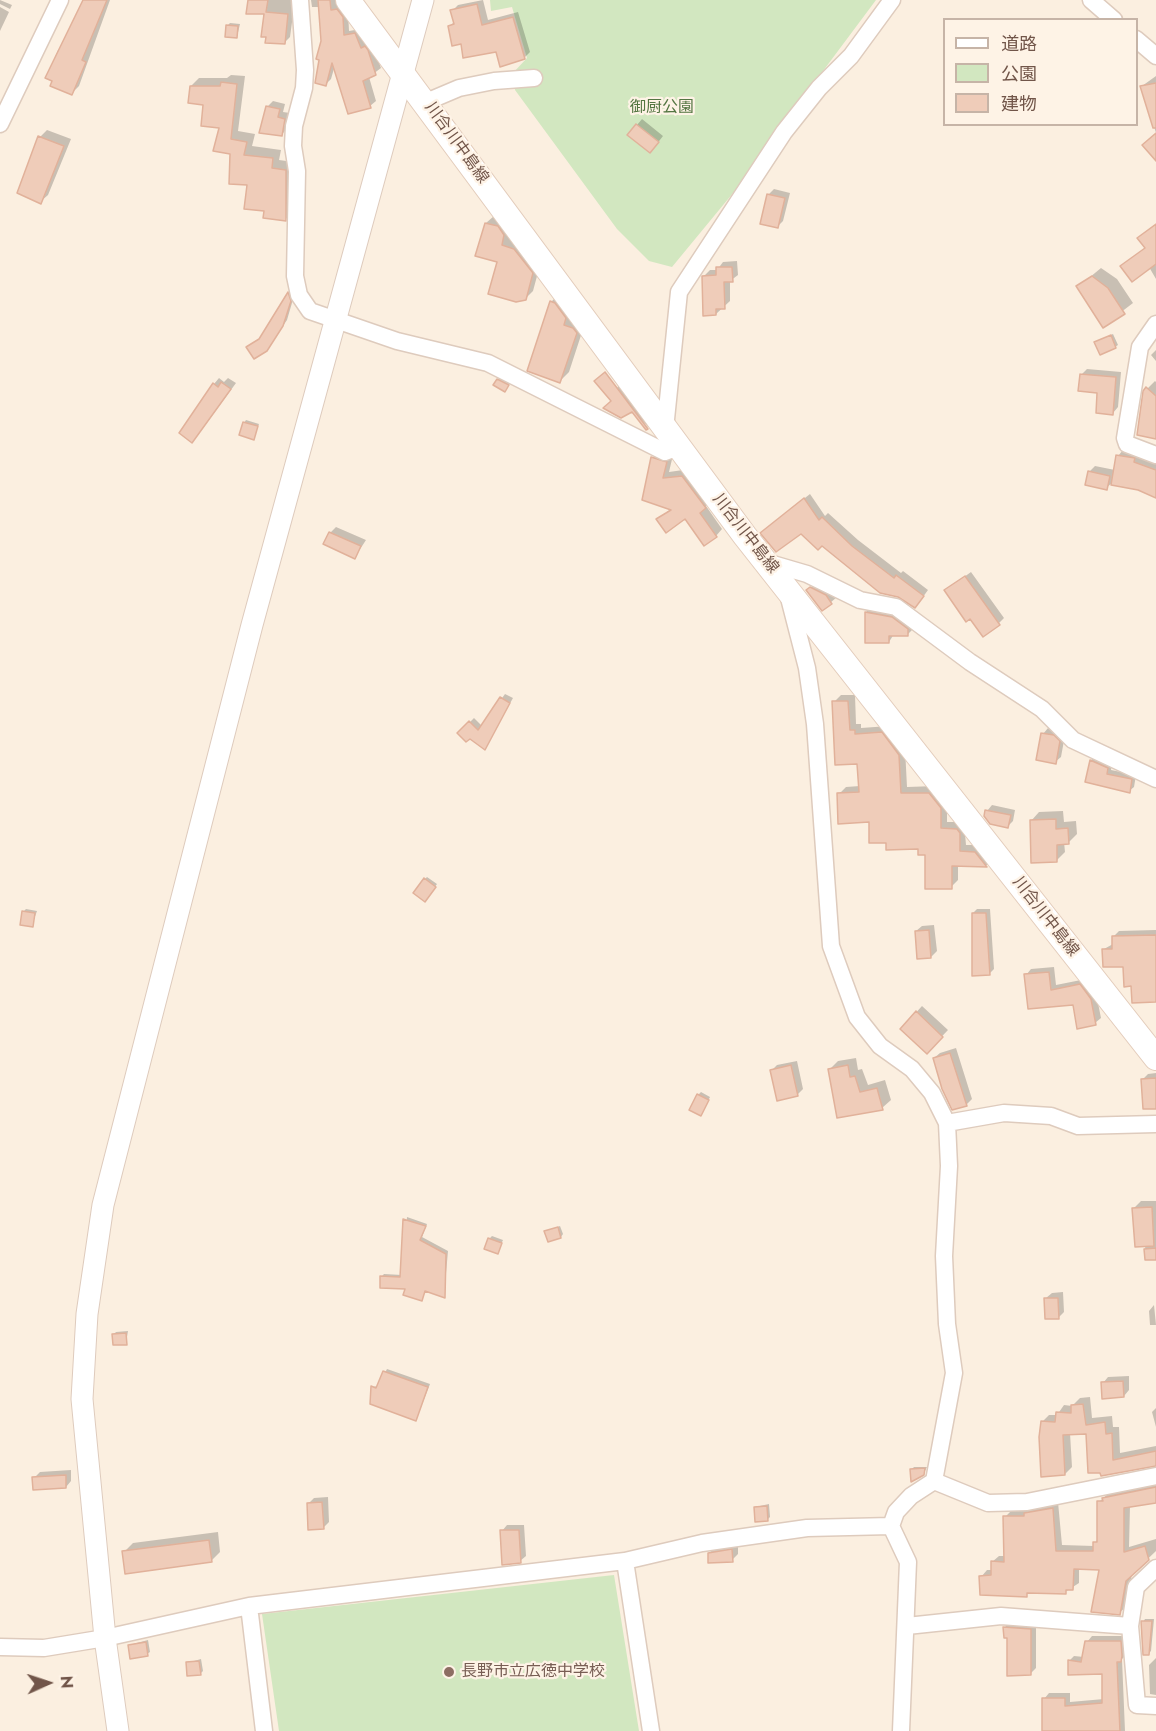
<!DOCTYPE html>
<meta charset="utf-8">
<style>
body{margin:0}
#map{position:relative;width:1156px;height:1731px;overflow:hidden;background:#fbefe0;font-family:Jost,"Noto Sans JP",sans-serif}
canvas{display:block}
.legend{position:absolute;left:943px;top:18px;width:195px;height:108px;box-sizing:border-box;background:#fef3e6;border:2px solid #c6b4a7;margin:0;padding:8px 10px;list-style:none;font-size:18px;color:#715549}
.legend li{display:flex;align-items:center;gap:12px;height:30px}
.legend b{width:30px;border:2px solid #c6b4a7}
.north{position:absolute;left:18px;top:1653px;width:60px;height:60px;-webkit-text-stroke:4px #fef3e6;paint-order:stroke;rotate:87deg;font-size:16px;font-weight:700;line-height:24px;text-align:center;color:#715549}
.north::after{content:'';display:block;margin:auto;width:21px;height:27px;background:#715549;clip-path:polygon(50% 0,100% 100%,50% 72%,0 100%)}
</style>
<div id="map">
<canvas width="1156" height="1731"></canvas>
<ul class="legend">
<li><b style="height:8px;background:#fff"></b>道路</li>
<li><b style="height:16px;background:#d2e7c0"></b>公園</li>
<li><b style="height:16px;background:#efccb9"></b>建物</li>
</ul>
<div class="north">N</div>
</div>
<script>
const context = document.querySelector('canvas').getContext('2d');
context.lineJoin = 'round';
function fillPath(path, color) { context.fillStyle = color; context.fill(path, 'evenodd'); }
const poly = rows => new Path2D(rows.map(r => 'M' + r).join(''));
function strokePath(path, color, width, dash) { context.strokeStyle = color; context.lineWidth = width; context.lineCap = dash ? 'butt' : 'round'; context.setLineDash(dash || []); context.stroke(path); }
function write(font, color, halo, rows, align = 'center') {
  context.font = font + ' Jost,"Noto Sans JP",sans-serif'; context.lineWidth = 4.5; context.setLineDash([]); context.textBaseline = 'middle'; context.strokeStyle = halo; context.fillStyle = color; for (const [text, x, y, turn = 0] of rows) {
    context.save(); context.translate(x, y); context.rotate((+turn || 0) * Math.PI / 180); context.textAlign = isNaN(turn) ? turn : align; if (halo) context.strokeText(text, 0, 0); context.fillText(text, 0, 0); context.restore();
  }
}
fillPath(poly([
 [490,0,876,0,776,134,752,170,672,267,649,261,617,229,515,90,512,74,527,58,512,7,491,11],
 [614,1575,639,1731,279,1731,262,1614]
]), '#d2e7c0');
fillPath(poly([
 [0,0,12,5,10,9,0,4],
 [83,0,110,0,79,86,72,93,47,77,58,50,65,44],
 [250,0,295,0,290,37,284,43,265,12],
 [311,0,336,0,337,5,343,4,348,11,349,31,361,29,373,45,381,68,369,77,376,101,370,106,335,65,331,79,325,85,320,7,312,7],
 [483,0,488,20,518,12,530,52,524,58,462,42,450,26,455,21,452,11,458,5],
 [0,7,9,12,0,31],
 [230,23,240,24,237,37,227,26],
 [231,75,245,76,238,131,255,134,252,146,281,150,279,160,294,162,293,211,285,220,266,210,232,153,221,126,191,86,199,78,227,78],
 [1156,76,1156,158,1156,133,1142,86],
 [273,101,285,104,283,112,290,113,287,129,281,135,267,107],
 [642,119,663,136,656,145,637,125],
 [47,130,71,139,48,195,40,202,40,137],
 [774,189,790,193,783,221,777,227,768,195],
 [494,216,512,227,508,237,522,241,540,265,533,291,525,299,499,261,486,223],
 [1156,224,1156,279,1149,267,1122,266,1146,247],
 [737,261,738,275,730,281,730,301,716,314,704,276,710,270,717,270,723,262],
 [1101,268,1117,279,1133,303,1103,326,1078,287],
 [292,289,294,296,287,320,267,350,262,337],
 [560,293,585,323,569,372,560,381,551,302],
 [1113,334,1118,345,1115,347,1096,342],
 [1156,350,1156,361,1151,355],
 [615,364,656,419,648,427,635,413,627,411,613,400,618,386,607,371],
 [1087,369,1121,372,1118,407,1113,413,1099,391,1081,375],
 [219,378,224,382,228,378,236,383,198,435,214,384],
 [500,378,510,383,507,388,498,380],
 [1155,381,1156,382,1156,438,1145,391],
 [246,420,259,424,253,438,244,423],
 [1123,450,1156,463,1156,496,1139,488,1112,483,1106,488,1090,471,1095,466,1115,470,1118,456],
 [659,451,673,455,669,472,690,469,712,500,706,506,722,529,716,536,685,517,658,519,672,508,653,458],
 [810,494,825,516,828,513,858,540,901,573,903,571,928,590,920,601,801,532,768,527],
 [336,527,366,540,355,557,330,533],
 [971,572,1004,618,999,623,970,617,946,590],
 [814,585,837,597,823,609,808,591],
 [871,607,897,612,913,629,908,634,894,634,889,642,866,612],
 [505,694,513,698,485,748,459,733,474,718,482,726],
 [841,695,855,695,856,724,861,724,861,728,889,726,905,748,907,787,936,786,947,800,947,822,964,822,966,845,982,845,993,859,987,865,958,864,958,880,951,887,920,848,887,841,870,821,839,794,846,787,860,786,859,762,834,702],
 [1048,728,1060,730,1065,735,1061,757,1055,762,1043,734],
 [1096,756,1112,763,1111,770,1136,775,1134,787,1129,791,1087,781,1091,760],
 [992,805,1015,810,1013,821,1007,827,987,811],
 [1063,811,1064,822,1076,821,1077,834,1069,842,1064,842,1065,852,1057,860,1031,821,1039,812],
 [427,877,437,884,427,898,425,879],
 [26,909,37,911,32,925,23,912],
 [977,909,990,909,994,969,989,974,973,913],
 [934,925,937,951,931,957,916,931,922,926],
 [1156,930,1156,1001,1133,985,1124,965,1104,949,1113,944,1113,937,1119,931],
 [1054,967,1056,985,1086,979,1096,993,1101,1018,1095,1023,1074,1003,1029,1008,1026,975,1031,969],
 [922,1006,948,1030,927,1052,902,1028],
 [956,1048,972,1099,966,1105,934,1058,940,1053],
 [856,1058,858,1070,862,1069,868,1085,885,1080,891,1100,882,1108,839,1116,830,1069,838,1061],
 [797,1061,803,1089,797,1095,771,1071,777,1065],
 [1156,1073,1156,1107,1143,1079,1148,1074],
 [701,1092,710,1097,703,1111,698,1095],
 [1141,1201,1156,1201,1156,1258,1146,1259,1145,1245,1134,1208],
 [407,1217,427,1224,422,1237,448,1251,444,1296,426,1290,422,1299,406,1287,382,1276,384,1274,402,1275],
 [560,1226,563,1234,561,1237,546,1232],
 [492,1236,503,1240,497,1253,489,1239],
 [1063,1292,1064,1312,1058,1318,1046,1298,1052,1293],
 [1154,1305,1156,1325,1150,1325,1149,1311],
 [128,1331,126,1343,114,1334,116,1332],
 [387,1369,430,1384,416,1420,372,1387,378,1386],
 [1129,1376,1129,1390,1124,1396,1103,1383,1108,1377],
 [1090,1397,1092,1418,1112,1416,1113,1427,1119,1427,1120,1453,1156,1446,1156,1459,1102,1475,1087,1432,1070,1433,1072,1467,1065,1474,1042,1422,1049,1415,1057,1415,1064,1405,1072,1406,1080,1398],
 [1156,1408,1156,1427,1152,1412],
 [914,1467,927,1467,924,1473,911,1470],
 [71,1470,71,1481,66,1487,34,1478,40,1472],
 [1156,1483,1156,1501,1130,1506,1129,1547,1156,1539,1156,1551,1132,1574,1126,1607,1119,1613,1100,1569,1079,1568,1079,1583,1065,1592,1029,1592,1026,1595,981,1577,987,1570,992,1570,992,1562,999,1556,1005,1556,1005,1517,1011,1511,1028,1511,1032,1507,1058,1502,1062,1545,1094,1546,1098,1538,1099,1502,1110,1492],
 [328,1497,329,1522,323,1528,308,1504,314,1498],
 [769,1504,770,1517,767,1520,755,1507],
 [507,1525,524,1525,526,1556,520,1561,502,1531],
 [218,1532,220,1552,211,1561,124,1552,133,1543],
 [738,1544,738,1554,732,1560,709,1553,715,1548],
 [1145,1619,1154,1619,1151,1651,1149,1653,1143,1622],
 [1010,1622,1036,1624,1036,1668,1030,1674,1008,1637,1005,1627],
 [1092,1636,1126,1636,1126,1655,1122,1659,1125,1731,1055,1731,1044,1699,1049,1693,1070,1693,1070,1702,1104,1699,1104,1673,1069,1661,1074,1656,1084,1657,1087,1642],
 [148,1640,150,1652,147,1654,129,1645],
 [1156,1658,1156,1695,1150,1694,1149,1665],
 [201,1659,203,1671,200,1674,187,1663]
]), '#0003');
const building = poly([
 [83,0,107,0,82,60,86,62,72,95,50,86,52,81,45,78,83,0],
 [248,0,268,0,266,12,288,14,285,44,265,43,266,37,261,37,264,14,246,14,248,0],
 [318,0,330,0,331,10,337,9,343,17,344,35,355,33,361,48,365,46,368,50,376,75,363,81,371,108,348,114,332,63,326,86,315,83,319,60,316,59,321,41,318,0],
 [477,4,482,25,513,17,525,59,500,67,496,52,463,58,461,44,452,46,448,26,454,24,450,10,477,4],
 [226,25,238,26,237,38,225,37,226,25],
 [221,82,237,84,231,139,247,142,244,155,273,158,272,168,286,170,286,221,263,218,264,211,244,209,247,185,229,184,230,154,213,151,219,128,201,126,203,105,188,103,190,86,220,86,221,82],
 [1156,83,1156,128,1153,128,1140,86,1156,83],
 [266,106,280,109,278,117,285,119,282,136,259,133,266,106],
 [636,124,659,142,650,153,627,135,636,124],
 [1156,133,1156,161,1142,145,1156,133],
 [38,136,64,146,41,204,17,193,38,136],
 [767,194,785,198,778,228,760,224,767,194],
 [485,223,498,226,504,235,502,245,514,249,533,273,526,300,516,302,488,294,497,262,475,256,485,223],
 [1156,224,1156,264,1132,282,1120,266,1145,248,1137,238,1156,224],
 [716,267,732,267,733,282,724,282,725,309,716,309,716,315,703,316,702,276,716,275,716,267],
 [1092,276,1108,288,1125,314,1103,328,1076,286,1092,276],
 [288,292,291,301,283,326,267,351,254,359,246,347,259,339,288,292],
 [550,301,555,303,566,318,564,325,573,328,577,333,560,383,527,371,550,301],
 [1111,335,1116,348,1100,355,1094,342,1111,335],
 [605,372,648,429,646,430,632,412,621,418,603,408,611,401,594,381,605,372],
 [1080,374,1116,377,1113,415,1096,413,1097,393,1078,391,1080,374],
 [497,379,509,385,505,392,493,385,497,379],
 [221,382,231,389,192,443,179,433,213,383,218,387,221,382],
 [1146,387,1156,396,1156,439,1137,435,1143,391,1146,387],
 [243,422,258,426,254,440,239,435,243,422],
 [1116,455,1135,458,1134,462,1156,470,1156,498,1138,490,1111,485,1116,455],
 [651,457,667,462,663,478,682,476,706,508,700,513,717,537,704,546,685,519,666,533,656,519,671,510,642,500,651,457],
 [1088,471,1110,476,1107,490,1085,485,1088,471],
 [804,498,819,520,822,517,852,546,894,578,896,575,924,596,915,608,898,597,880,593,822,546,818,550,801,534,776,552,760,533,804,498],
 [329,532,361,546,355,559,323,544,329,532],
 [965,576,1000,625,983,637,970,619,966,622,944,590,965,576],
 [810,587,826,595,832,604,822,611,806,590,810,587],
 [865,612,892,617,908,629,908,636,889,636,889,643,865,643,865,612],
 [500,697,510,703,485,750,470,739,466,742,457,733,469,721,478,730,500,697],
 [832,701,848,701,850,730,855,730,855,734,882,732,899,755,901,793,929,793,941,808,941,828,957,829,960,833,960,851,975,852,987,867,952,866,952,889,925,889,925,855,918,855,918,849,886,850,886,843,869,843,869,822,838,824,837,793,859,792,857,764,835,765,832,701],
 [1041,733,1054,735,1060,741,1056,764,1036,760,1041,733],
 [1090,760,1108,768,1107,774,1132,779,1130,793,1085,782,1090,760],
 [985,810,1011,815,1008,828,990,824,984,816,985,810],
 [1056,819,1056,829,1068,828,1069,844,1057,845,1057,862,1031,863,1030,820,1056,819],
 [424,878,436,887,425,902,413,893,424,878],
 [22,911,35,913,33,927,20,925,22,911],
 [972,913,986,913,990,975,972,976,972,913],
 [929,930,931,958,917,959,915,931,929,930],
 [1156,935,1156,1002,1132,1003,1131,986,1124,987,1123,967,1103,967,1102,949,1112,949,1112,936,1156,935],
 [1049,972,1051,990,1080,984,1091,999,1096,1025,1077,1029,1073,1005,1028,1009,1024,974,1049,972],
 [916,1011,943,1037,927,1054,900,1029,916,1011],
 [950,1053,967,1106,952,1110,942,1089,933,1058,950,1053],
 [791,1065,798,1096,777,1101,770,1070,791,1065],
 [848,1065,850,1077,855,1076,860,1092,877,1088,883,1110,837,1118,828,1069,848,1065],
 [1156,1078,1156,1109,1143,1109,1141,1079,1156,1078],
 [697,1094,709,1100,701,1116,689,1110,697,1094],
 [1152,1207,1154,1246,1135,1247,1132,1208,1152,1207],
 [403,1219,426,1226,420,1240,446,1254,445,1298,425,1291,422,1301,403,1295,405,1289,380,1288,380,1276,400,1277,403,1219],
 [558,1227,561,1238,548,1242,544,1231,558,1227],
 [488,1238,502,1243,498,1254,484,1249,488,1238],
 [1156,1248,1156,1260,1145,1260,1144,1249,1156,1248],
 [1044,1298,1058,1298,1059,1319,1045,1319,1044,1298],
 [126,1333,127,1345,113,1345,112,1334,126,1333],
 [383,1371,428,1387,416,1421,370,1404,371,1386,376,1388,383,1371],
 [1123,1381,1124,1397,1102,1399,1101,1382,1123,1381],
 [1083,1404,1086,1425,1105,1422,1106,1434,1112,1433,1113,1460,1156,1451,1156,1466,1101,1476,1100,1473,1088,1473,1086,1434,1063,1435,1065,1475,1041,1477,1039,1437,1041,1421,1055,1422,1056,1412,1071,1413,1071,1405,1083,1404],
 [925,1468,924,1475,911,1482,910,1469,925,1468],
 [66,1475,66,1488,33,1490,32,1477,66,1475],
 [1156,1487,1156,1503,1124,1508,1124,1552,1145,1546,1149,1560,1126,1581,1120,1615,1091,1612,1099,1570,1074,1569,1073,1590,1066,1590,1066,1594,1027,1593,1027,1597,980,1595,979,1576,991,1575,991,1561,1004,1562,1003,1516,1024,1516,1024,1513,1053,1508,1056,1551,1093,1551,1093,1542,1097,1542,1097,1501,1103,1501,1102,1498,1156,1487],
 [322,1502,324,1529,308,1530,307,1503,322,1502],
 [767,1506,768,1521,755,1522,754,1507,767,1506],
 [500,1530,519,1530,521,1563,502,1565,500,1530],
 [209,1540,212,1562,125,1574,122,1551,209,1540],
 [732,1549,733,1562,708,1563,708,1553,732,1549],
 [1141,1621,1152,1621,1149,1655,1143,1655,1141,1621],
 [1003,1627,1031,1629,1031,1675,1007,1676,1007,1638,1004,1638,1003,1627],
 [1085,1641,1121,1641,1122,1656,1121,1662,1117,1662,1120,1731,1042,1731,1042,1698,1065,1698,1065,1706,1102,1703,1102,1674,1068,1675,1068,1660,1081,1662,1085,1641],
 [146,1642,148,1656,130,1659,128,1645,146,1642],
 [199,1661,201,1675,187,1676,186,1662,199,1661]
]);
fillPath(building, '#efccb9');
strokePath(building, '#e1b19a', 1.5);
const minor = poly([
 [300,0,305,70,304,88,294,126,293,146,297,171,295,276,299,295,310,311,397,341,488,363,665,452,678,447],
 [1091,0,1114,20],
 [1136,39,1156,56],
 [426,102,459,88,494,81,534,78],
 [0,124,60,0],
 [1156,324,1140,347,1125,438,1127,444,1156,455],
 [665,429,679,292,784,132,819,88,851,56,892,0],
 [766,562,807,574,860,600,896,607,970,662,1042,709,1073,740,1156,779],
 [789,598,807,668,815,724,831,946,857,1017,880,1046,912,1069,932,1093,947,1123,949,1166,944,1256,947,1324,954,1373,934,1481,911,1496,896,1512,891,1526],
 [947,1123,1004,1113,1051,1116,1078,1126,1156,1124],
 [934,1481,988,1503,1027,1502,1156,1476],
 [625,1561,702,1543,807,1528,891,1526,908,1562,901,1731],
 [1156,1568,1136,1587,1130,1626,1137,1705,1156,1706],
 [249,1606,264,1731],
 [907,1626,1001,1616,1130,1626],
 [0,1647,44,1648,105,1638,249,1606,625,1561,651,1731]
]);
const tertiary = poly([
 [118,1731,105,1638,82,1399,87,1314,103,1205,252,625,423,0]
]);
const secondary = poly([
 [348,0,745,536,1156,1058]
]);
strokePath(minor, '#decbbd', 19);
strokePath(tertiary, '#decbbd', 23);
strokePath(secondary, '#e3ccbb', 26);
strokePath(minor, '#fff', 16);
strokePath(tertiary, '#fff', 21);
strokePath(secondary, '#fff', 24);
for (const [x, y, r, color] of [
 [449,1672,6,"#8d6e63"]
]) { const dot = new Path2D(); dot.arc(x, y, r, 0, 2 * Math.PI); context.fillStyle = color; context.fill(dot); strokePath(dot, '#fef3e6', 2); }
write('16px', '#547642', '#fef3e6', [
 ["御厨公園",662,108]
]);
write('16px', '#715549', '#fef3e6', [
 ["川合川中島線",456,143,54],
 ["川合川中島線",745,534,52],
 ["川合川中島線",1045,917,52]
]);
write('16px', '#785e54', '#fef3e6', [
 ["長野市立広徳中学校",461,1672]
], 'left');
</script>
